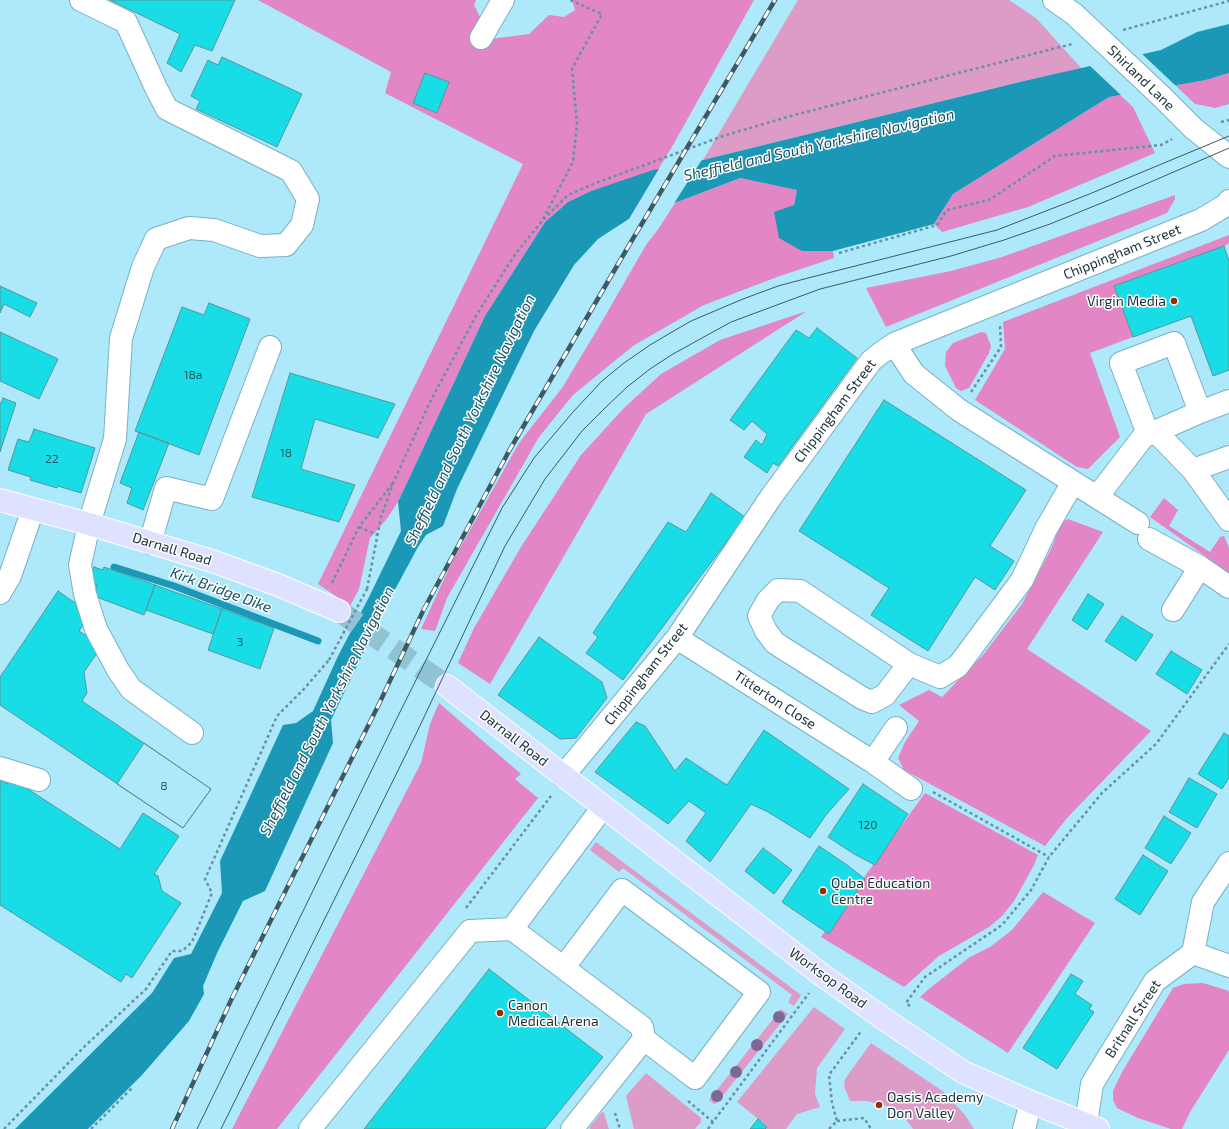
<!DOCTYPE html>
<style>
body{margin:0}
canvas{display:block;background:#aee8fb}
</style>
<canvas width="1229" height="1129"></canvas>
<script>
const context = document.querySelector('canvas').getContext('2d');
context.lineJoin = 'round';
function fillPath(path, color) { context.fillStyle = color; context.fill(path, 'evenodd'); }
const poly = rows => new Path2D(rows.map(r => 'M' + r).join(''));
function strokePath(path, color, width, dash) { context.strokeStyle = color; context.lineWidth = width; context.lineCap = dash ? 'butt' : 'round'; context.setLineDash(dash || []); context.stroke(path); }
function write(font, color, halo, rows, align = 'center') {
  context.font = font + ' "Exo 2",sans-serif'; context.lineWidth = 3; context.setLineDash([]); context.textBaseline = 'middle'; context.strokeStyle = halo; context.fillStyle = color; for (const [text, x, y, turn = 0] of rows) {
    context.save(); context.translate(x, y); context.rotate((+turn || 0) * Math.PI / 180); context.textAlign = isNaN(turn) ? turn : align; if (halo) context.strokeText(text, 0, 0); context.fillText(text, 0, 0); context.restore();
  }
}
fillPath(poly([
 [798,0,1009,0,1036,18,1082,69,1024,81,703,160],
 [596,842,801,995,794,1006,788,1002,792,995,623,868,619,872,590,850],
 [814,1007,845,1029,817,1068,815,1094,820,1107,797,1114,786,1129,765,1129,767,1126,737,1102],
 [781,1009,788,1014,717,1103,714,1104,709,1100],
 [871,1043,944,1092,965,1115,974,1129,913,1129,901,1113,891,1107,867,1101,850,1101,844,1086,845,1079],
 [646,1073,701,1118,701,1122,695,1129,634,1129,626,1096],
 [602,1112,604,1113,609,1129,590,1129,590,1127]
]), '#dd9bc7');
fillPath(poly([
 [258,0,476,0,474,5,491,39,529,34,549,15,564,17,575,10,572,0,754,0,673,145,658,170,591,191,568,202,545,222,485,316,398,502,386,520,370,538,359,589,350,606,318,584,523,164,385,93,391,72],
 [1229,73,1229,104,1215,108,1195,104,1175,85,1206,80],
 [1120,95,1133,107,1155,153,1028,207,942,232,934,224,953,194,1109,97],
 [740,178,797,190,794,205,802,251,833,251,834,258,777,277,704,305,633,346,573,395,539,437,447,598,435,631,421,629,451,564,519,443,562,388,597,330,646,245,659,228,675,203],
 [1175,195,1175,199,1167,213,886,327,866,288,951,271,1002,257],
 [1229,235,1229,243,1224,246,1114,286,1133,337,1090,353,1120,437,1088,469,1077,467,975,400,1005,349,1003,322],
 [807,311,646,414,490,684,458,663,474,628,521,547,581,455,624,408,661,374,720,340],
 [981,332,986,333,991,346,989,353,969,388,961,391,956,388,945,366,946,352,953,343],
 [1164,498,1178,510,1169,526,1210,552,1220,537,1224,536,1229,548,1229,573,1150,517],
 [1068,519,1103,532,1027,649,1151,731,1067,818,1045,846,904,770,898,758,905,742,919,721,899,705,929,690,942,697,983,655,1022,604,1051,549,1061,523],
 [439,703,521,774,515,779,538,798,277,1129,232,1129,421,763,430,724],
 [925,793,1038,855,1034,865,1014,901,1002,916,989,927,939,956,904,987,821,937],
 [1043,892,1095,923,1008,1053,920,997,930,988,970,957,990,947,1012,930],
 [1203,983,1229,991,1229,1050,1190,1112,1182,1129,1171,1129,1138,1118,1117,1108,1113,1100,1113,1091,1122,1072,1173,988,1184,984]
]), '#e286c5');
fillPath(poly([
 [1229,24,1229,73,1206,80,1109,97,953,194,934,224,833,251,802,251,779,238,774,212,794,205,797,190,740,178,680,201,635,215,598,239,574,265,534,331,457,489,443,526,426,535,418,547,385,608,331,720,333,743,265,891,243,901,218,951,203,986,204,994,189,1021,142,1075,88,1129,15,1129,152,993,174,958,191,954,222,893,220,861,283,725,296,723,313,711,338,656,369,597,401,531,398,502,485,316,545,222,568,202,591,191,653,170,703,160,1024,81,1161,50,1197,32]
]), '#1b98b6');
fillPath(poly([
 [1141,53,1177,87,1122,96,1089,65],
 [703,158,673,205,636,217,626,224,660,167]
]), '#aee8fb');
strokePath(poly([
 [114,567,174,586,318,641]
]), '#1b98b6', 7);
const building = poly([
 [110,0,235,0,212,51,195,45,181,72,167,63,180,34,110,0],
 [222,57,302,94,277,147,196,109,200,101,191,96,208,60,218,65,222,57],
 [425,73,449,82,437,113,413,103,425,73],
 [1224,246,1229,261,1229,370,1213,376,1191,316,1133,337,1114,286,1224,246],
 [0,286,37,303,30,317,4,304,0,313,0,286],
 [209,303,250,319,199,455,135,431,182,307,204,315,209,303],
 [817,328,857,358,778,466,773,463,767,473,744,457,756,440,762,445,767,434,752,421,744,430,730,420,796,330,809,338,817,328],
 [0,332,58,359,39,399,0,381,0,332],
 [290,373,395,404,378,438,315,419,301,469,355,485,339,522,252,497,290,373],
 [3,398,16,403,0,452,0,403,1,403,3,398],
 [884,400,1026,490,990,546,1014,561,995,590,975,577,928,651,871,615,889,588,799,531,884,400],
 [34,429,95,448,81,493,58,486,57,488,30,480,31,477,8,470,18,439,29,442,34,429],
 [139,432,169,443,143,510,127,503,132,488,120,483,139,432],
 [711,493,745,517,623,680,586,653,598,637,593,633,668,522,686,532,711,493],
 [94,567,103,570,104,567,155,585,144,615,94,596,97,585,88,582,94,567],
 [155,585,222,609,213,634,146,610,155,585],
 [58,591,81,607,86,621,79,631,102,646,84,672,87,693,82,701,211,789,183,828,0,705,0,677,58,591],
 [1088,594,1104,604,1087,630,1072,620,1088,594],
 [222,609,274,628,260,669,208,650,222,609],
 [1122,616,1153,635,1136,661,1105,641,1122,616],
 [539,637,602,682,607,698,576,738,560,739,498,695,539,637],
 [1171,651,1202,670,1187,694,1156,674,1171,651],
 [636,722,645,726,675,771,686,758,727,785,764,730,849,789,826,815,810,838,768,812,751,804,710,862,686,841,706,813,689,801,668,824,595,772,636,722],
 [1224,733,1229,736,1229,778,1222,789,1198,774,1224,733],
 [144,743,211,789,183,828,117,784,144,743],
 [11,778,120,849,143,813,179,836,154,874,158,876,162,891,181,903,132,978,126,974,121,982,0,905,0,779,7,784,11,778],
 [1189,778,1217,794,1197,828,1169,812,1189,778],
 [863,784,908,814,875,865,854,854,828,837,863,784],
 [1164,816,1191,833,1171,864,1145,848,1164,816],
 [819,846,847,865,865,879,829,934,782,902,819,846],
 [763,848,792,870,774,894,745,871,763,848],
 [1143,855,1168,871,1140,915,1115,899,1143,855],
 [489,969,603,1057,545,1129,364,1129,489,969],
 [1071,974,1083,981,1075,994,1092,1005,1089,1009,1094,1012,1057,1069,1023,1048,1071,974],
 [758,1119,767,1127,765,1129,750,1129,758,1119]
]);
fillPath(building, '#19dde6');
strokePath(building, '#589699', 1);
strokePath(poly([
 [339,611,447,686]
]), '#90c3d4', 22, [22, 11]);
const minor = poly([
 [81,0,126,22,156,88,167,109,291,171,308,199,302,225,286,245,260,246,214,230,189,228,156,239,143,267,121,338,115,439,89,524,80,565,85,594,96,629,118,670,131,689,192,733],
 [1054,0,1074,14],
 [481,38,503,0],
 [1161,96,1193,128,1229,157],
 [894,344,914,374,959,410,1138,523],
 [1155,431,1193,470,1229,520],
 [1148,434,1121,363,1174,343,1200,412],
 [1193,470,1229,457],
 [1097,497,1143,437,1200,412,1229,401],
 [1149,539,1200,567,1229,587],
 [150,543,166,488,212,499,270,347],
 [778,590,800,591,909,664,885,695,872,702,862,698,775,643,766,631,759,616,768,600,778,590],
 [0,593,10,576,33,509],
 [1173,610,1200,567],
 [677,638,873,762,911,789],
 [909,664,940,677,958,666,1022,580,1046,529,1073,482],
 [873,762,896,728],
 [0,768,39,780],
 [563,776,677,638,771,497,871,361,881,353,894,344,1201,220,1226,205,1229,201],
 [512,929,642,1027,644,1039,572,1129],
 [1193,953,1229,966],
 [564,967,622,890,759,992,695,1078,644,1039],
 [1086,1124,1092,1084,1155,981,1193,953,1203,902,1229,863],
 [310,1129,470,931,512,929,603,807],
 [1024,1129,1031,1102]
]);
const major = poly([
 [0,500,89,524,215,562,278,585,339,611],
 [447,686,822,975,887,1021,963,1072,1031,1102,1098,1129]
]);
strokePath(minor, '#78b1c3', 24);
strokePath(major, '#fff', 24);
strokePath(poly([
 [1123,30,1229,1],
 [1221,122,1229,120],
 [543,219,573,162,577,124,572,69,602,14,570,0],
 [839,253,937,225,947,210,989,200,1055,156,1161,145,1172,139],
 [971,392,1001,347,1000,326],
 [359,527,378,535],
 [332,583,359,527,393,483],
 [367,589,381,517,394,481,430,402,477,314,516,253,542,221,568,195,596,183,723,136,794,115,1072,44],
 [933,792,1049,857],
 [466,908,551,796],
 [910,1006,906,1003,925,977,1002,925,1031,890,1049,857,1102,793,1156,744,1229,644],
 [688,1101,713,1122,809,993],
 [615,1113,620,1129],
 [837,1121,864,1118,871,1129],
 [4,1129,85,1046,146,989,172,951,182,951,192,942,212,893,205,879,277,716,303,690,329,660],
 [91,1129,133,1087],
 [708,1129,713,1122],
 [829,1129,837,1121,832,1103,829,1075,862,1030]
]), '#68929f', 2.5, [3, 3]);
strokePath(minor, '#fff', 22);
strokePath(major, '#dfe2fe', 22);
strokePath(poly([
 [197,1129,397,718,502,508,534,458,573,412,602,381,624,363,650,345,672,332,691,321,743,299,778,286,808,278,997,230,1087,195,1229,136],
 [221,1129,416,734,505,546,545,479,582,431,604,409,627,387,650,369,673,354,731,322,820,289,951,256,1004,240,1050,224,1109,200,1229,148]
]), '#3b5a65', 1);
const rail = poly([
 [172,1129,232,998,379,704,423,611,509,451,628,247,775,0]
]);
strokePath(rail, '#3b5a65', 4.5);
strokePath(rail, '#fefefe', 3, [9]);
const minorBridge = poly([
 [1074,14,1161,96]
]);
strokePath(minorBridge, '#78b1c3', 24, []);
strokePath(poly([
 [329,660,367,589]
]), '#68929f', 2.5, [3, 3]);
strokePath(minorBridge, '#fff', 22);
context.fillStyle = '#7c6895';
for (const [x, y] of [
 [779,1017],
 [757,1045],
 [736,1072],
 [717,1096]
]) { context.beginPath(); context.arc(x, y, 6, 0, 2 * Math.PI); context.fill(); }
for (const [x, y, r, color] of [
 [1174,301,4,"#932e00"],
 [823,891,4,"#932e00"],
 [500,1013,4,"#932e00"],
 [879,1105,4,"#932e00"]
]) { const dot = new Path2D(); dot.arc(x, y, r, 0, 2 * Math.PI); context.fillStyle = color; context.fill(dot); strokePath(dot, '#fefefe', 1.5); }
write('12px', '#1a5c64', null, [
 ["18a",193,375],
 ["18",286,453],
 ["22",52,459],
 ["3",240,642],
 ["8",164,786],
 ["120",868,825]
]);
write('14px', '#1a3139', '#fefefe', [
 ["Shirland Lane",1141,78,44],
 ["Chippingham Street",1122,252,-22],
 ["Chippingham Street",835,411,-53],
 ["Darnall Road",172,549,17],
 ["Chippingham Street",646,674,-52],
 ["Titterton Close",775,700,33],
 ["Darnall Road",514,738,38],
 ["Worksop Road",828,978,36],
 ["Britnall Street",1133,1019,-57]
]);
write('14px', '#1a3139', '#fefefe', [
 ["Virgin Media",1166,301,"right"],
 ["Quba Education",831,883],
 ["Centre",831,899],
 ["Canon",508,1005],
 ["Medical Arena",508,1021],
 ["Oasis Academy",887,1097],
 ["Don Valley",887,1113]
], 'left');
write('italic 15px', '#145363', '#fefefe', [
 ["Sheffield and South Yorkshire Navigation",819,145,-13],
 ["Sheffield and South Yorkshire Navigation",470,420,-64],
 ["Kirk Bridge Dike",221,590,20],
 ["Sheffield and South Yorkshire Navigation",327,711,-63]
]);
</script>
